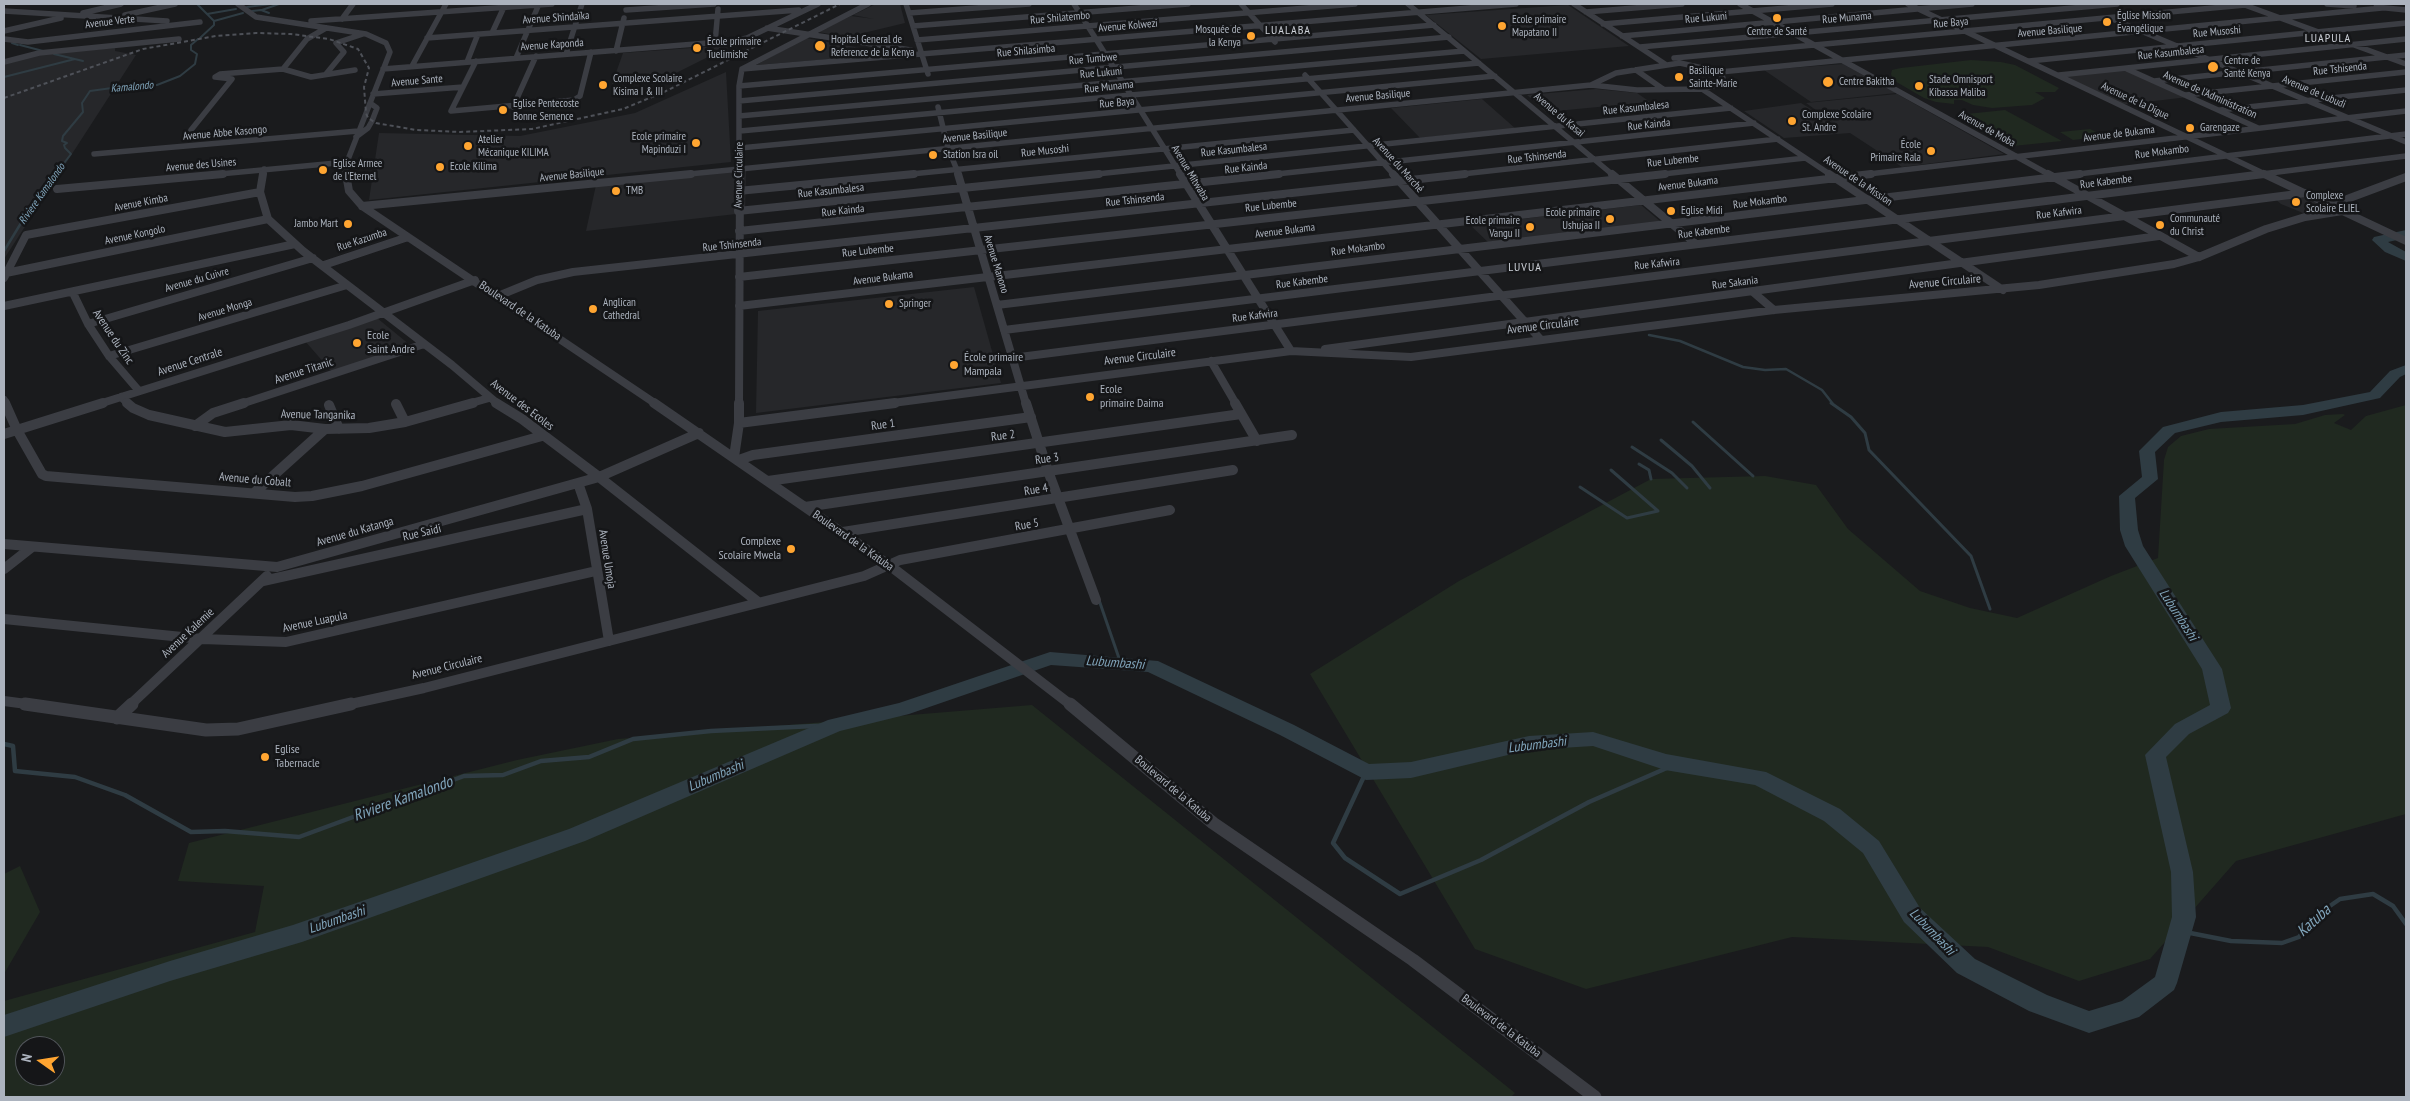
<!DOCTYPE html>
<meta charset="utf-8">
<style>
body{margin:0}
#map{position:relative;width:2410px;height:1101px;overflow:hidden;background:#1a1b1d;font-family:"PT Sans Narrow",sans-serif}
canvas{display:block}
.frame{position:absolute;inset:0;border:5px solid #acb3be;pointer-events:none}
.north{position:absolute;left:15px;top:1036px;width:50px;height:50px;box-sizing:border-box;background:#151618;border:1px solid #51555a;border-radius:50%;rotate:283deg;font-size:14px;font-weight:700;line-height:20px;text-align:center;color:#acb3be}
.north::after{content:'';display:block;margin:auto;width:18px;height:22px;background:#ffa531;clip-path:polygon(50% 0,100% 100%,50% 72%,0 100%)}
</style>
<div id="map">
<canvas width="2410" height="1101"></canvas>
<div class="frame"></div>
<div class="north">N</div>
</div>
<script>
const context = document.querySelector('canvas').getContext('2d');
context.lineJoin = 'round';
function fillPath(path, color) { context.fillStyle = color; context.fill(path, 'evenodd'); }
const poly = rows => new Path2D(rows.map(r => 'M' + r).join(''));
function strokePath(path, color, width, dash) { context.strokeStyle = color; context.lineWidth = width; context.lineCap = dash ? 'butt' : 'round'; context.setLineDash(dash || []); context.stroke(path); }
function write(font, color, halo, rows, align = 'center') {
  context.font = font + ' "PT Sans Narrow",sans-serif'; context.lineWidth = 5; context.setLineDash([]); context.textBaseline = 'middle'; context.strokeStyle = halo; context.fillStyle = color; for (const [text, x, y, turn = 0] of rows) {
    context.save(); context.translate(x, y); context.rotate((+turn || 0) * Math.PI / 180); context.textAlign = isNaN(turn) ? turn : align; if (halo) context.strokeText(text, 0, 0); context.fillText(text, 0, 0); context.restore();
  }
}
fillPath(poly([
 [876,4,900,4,905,23,847,37,818,32,851,16,874,19,853,15],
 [1568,5,1629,46,1481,59,1426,15],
 [806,38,893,54,756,65],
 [732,45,662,80,612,84,623,53],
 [115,48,115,51,136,55,4,259,4,64,42,53],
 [1843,64,1896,93,1811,102,1764,70],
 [2127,69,2188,97,2121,105,2061,75],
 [726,72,731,162,369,200,379,133,520,136,635,113],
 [1596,89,1637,93,1650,102,1546,112,1527,95],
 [1897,94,2004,154,1902,167,1850,133,1784,138,1744,111,1801,103,1834,123,1806,103],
 [1482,99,1516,129,1420,138,1391,108],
 [746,169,745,213,586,231,596,185],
 [2301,195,2324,207,2303,213,2281,204,2275,199],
 [1641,205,1661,222,1489,243,1470,225],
 [974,287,1001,383,756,413,758,311],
 [377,318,410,345,332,372,305,341]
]), '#26272a');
fillPath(poly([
 [1971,60,2001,62,2015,65,2059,88,2055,92,2035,92,2045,98,2032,105,1992,108,1973,105,1962,100,1954,100,1954,104,1936,102,1924,98,1893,80,1891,74,1892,70,1901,68],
 [2005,110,2062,141,2013,146,1957,115],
 [2090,129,2104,136,2073,140,2060,132],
 [2406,405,2406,814,2236,861,2150,959,2079,981,1988,947,1792,937,1586,989,1475,949,1310,674,1459,581,1651,479,1765,476,1816,485,1848,529,1920,591,1970,608,2017,618,2111,576,2158,558,2164,460,2168,447,2181,436,2209,429,2295,424,2325,415,2343,414,2345,415,2334,423,2351,430,2366,416],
 [1032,705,1515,1093,1511,1097,4,1097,4,1001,255,932,264,886,178,881,189,843,517,760,618,739],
 [25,1046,55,1046,55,1076,25,1076],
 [20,866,40,912,4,974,4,874]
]), '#202920');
strokePath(poly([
 [197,4,214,21],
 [247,7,271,4],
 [262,10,279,4],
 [252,11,261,10,269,13],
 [207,14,236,9],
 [200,38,214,25,214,21,243,13],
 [12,43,18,45],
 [20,45,43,51],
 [54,54,83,61],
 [4,77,75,59],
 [55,175,71,154,65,148,64,145,67,143,62,141,63,136,83,112,82,103,90,91,134,85,157,85,180,76,195,64,197,54,191,50,191,45,198,39]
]), '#2f3c43', 2);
strokePath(poly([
 [4,251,32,205,56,174],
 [1649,335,1680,341,1743,367,1765,370,1786,369,1822,390,1833,404]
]), '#2f3c43', 2.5);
strokePath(poly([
 [1831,403,1851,417,1865,433,1869,450,1971,556,1990,609],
 [1693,422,1753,476],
 [1661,440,1692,466,1710,488],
 [1632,447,1672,473,1687,488],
 [1639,464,1649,470,1651,479],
 [1580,487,1627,518,1658,511,1611,470],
 [1099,600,1121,664]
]), '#2f3c43', 3);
strokePath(poly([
 [4,744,13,746,15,771,75,777,125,795,191,832,225,831,299,837,464,776,503,775,541,761,589,757,633,739,711,731,835,725],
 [1366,772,1333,843,1345,858,1400,894,1481,860,1589,802,1676,764],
 [2180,931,2231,941,2282,943,2299,937,2314,917,2340,899,2373,894,2393,906,2406,924]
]), '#2f3c43', 4.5);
fillPath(poly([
 [2406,230,2406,238,2388,242,2406,252,2406,261,2385,252,2372,240,2374,237,2406,230],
 [2406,365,2406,374,2400,377,2380,398,2303,415,2221,422,2175,433,2155,452,2158,479,2135,498,2138,530,2143,546,2222,669,2231,708,2228,713,2189,734,2166,757,2193,872,2196,917,2177,983,2174,990,2139,1017,2089,1033,2029,1011,1957,973,1904,922,1863,853,1824,821,1755,785,1665,770,1593,746,1529,750,1411,778,1366,780,1280,735,1148,672,1051,665,909,714,840,731,585,841,302,942,170,981,4,1037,4,1015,170,961,293,925,569,829,828,720,899,703,1050,652,1158,661,1294,725,1369,764,1411,762,1529,736,1593,732,1666,754,1766,772,1840,809,1879,841,1920,908,1975,959,2047,995,2089,1011,2122,1001,2155,977,2172,917,2171,872,2145,755,2175,724,2210,705,2202,669,2125,546,2120,530,2119,496,2142,477,2139,451,2163,427,2221,412,2303,405,2370,392,2390,371,2406,365]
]), '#2f3c43');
strokePath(poly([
 [238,4,256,17,366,34,386,43,390,52,347,162,346,175],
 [906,4,928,74],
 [1074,4,1181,175],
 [1241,4,1275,42],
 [1408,4,1613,175],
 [1574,4,1665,64],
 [1740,4,2050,175],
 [1908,4,2267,175],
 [2242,4,2406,64],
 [2327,4,2354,6],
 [2376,7,2406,10],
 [626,10,714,4],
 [4,11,167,21],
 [1586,12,1682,4],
 [83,13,121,4],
 [909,13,1029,4],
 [125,15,175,4],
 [2110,18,2406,142],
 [342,19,353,4],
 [311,21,552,4],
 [1603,24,1832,4],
 [913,26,1188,4],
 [767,28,911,50],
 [4,31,61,18],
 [492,33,504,7],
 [1622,36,1972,4],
 [427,38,799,10],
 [4,39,28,42,200,22],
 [917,40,1355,4],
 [715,43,718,9],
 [1640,47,2117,4],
 [616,51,624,18],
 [566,54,582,4],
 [516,58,539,4],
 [1674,58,2245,5],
 [476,61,451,111,574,100,580,96,591,52],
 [2029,61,2406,23],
 [4,62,39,53,179,39],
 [467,62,478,34],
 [1680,63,1720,72,1723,78,1716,85,1702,89,1637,90,1591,85,1616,73,1680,63],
 [412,66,446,4],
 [283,69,307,39,326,28],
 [383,69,733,41,747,38,818,4],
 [742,69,1516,4],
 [2127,69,2258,128],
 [1636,70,1663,89],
 [1720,72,2382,8],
 [326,74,344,52,336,43,363,34],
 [1305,75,1394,175],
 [2059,75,2406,39],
 [2154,81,2406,55],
 [739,86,1434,25],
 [1702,89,1831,175],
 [373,94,463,87],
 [2186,95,2406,72],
 [739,101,1449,37],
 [513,107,536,56],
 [938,107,948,148,959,175],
 [2220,110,2406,90],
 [739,116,1464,51],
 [191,130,232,79,215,77,220,74,283,69,311,77,355,70],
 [740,131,1479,63],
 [356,137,368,128,372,121,377,108,370,103],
 [740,148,1495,76],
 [94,154,358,131],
 [209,175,347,162],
 [263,175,264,169],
 [679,175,1591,85],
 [739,175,739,86,742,69,868,4],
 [901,175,1354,130],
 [1087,175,1731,108],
 [1267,175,1754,123],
 [1453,175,1778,139],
 [1654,175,1805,158],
 [1860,175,2406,111],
 [2070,175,2406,134],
 [2254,175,2406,156]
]), '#3b3d43', 5.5);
strokePath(poly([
 [263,174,260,192,268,219,303,251,452,365,498,404],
 [346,174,349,191,362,206,656,404],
 [958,174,1026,404],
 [1180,174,1291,351],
 [1393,174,1541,340],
 [1612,174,1696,244],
 [1829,174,2003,290],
 [2048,174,2199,257],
 [2264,174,2406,241],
 [57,189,223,174],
 [738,191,914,174],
 [2331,205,2406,177],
 [362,206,691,174],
 [738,211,1099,174],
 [739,231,1279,174],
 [324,265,408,237],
 [6,273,268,219],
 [739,277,1665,174],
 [4,278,26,235,260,192],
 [1753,292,1774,310],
 [73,293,88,324,109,356,139,391],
 [498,296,537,280,573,272,1465,174],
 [997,305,2080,174],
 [4,306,295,244],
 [739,306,1871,174],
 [88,324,313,258],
 [1004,330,2264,174],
 [1325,349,2159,236],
 [109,356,347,285],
 [1012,358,2305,193],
 [1211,361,1236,404],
 [121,397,129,404],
 [4,400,6,404],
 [99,404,349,325,475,280],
 [241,404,424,344],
 [468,404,489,398],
 [739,404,740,174],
 [885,404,1291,351,1411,357,1774,310,2039,285,2174,264,2199,257,2266,229,2305,217,2342,211]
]), '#3b3d43', 8);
strokePath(poly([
 [5,403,17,430,42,474,46,476,295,497,312,496,362,486,542,436],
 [127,403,133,408,149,415,225,432,291,425,325,429,369,428,405,422,473,403],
 [496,403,522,419,599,477,758,602],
 [654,403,889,565,1071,705],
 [1026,403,1048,471,1096,600],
 [1235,403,1257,441],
 [396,404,405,422],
 [329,405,339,429],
 [739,423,895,403],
 [195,426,213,413,244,403],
 [4,434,103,403],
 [734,457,739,423,739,403],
 [739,460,753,455,1031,417],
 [768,481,1241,414],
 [578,483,587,509,609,641],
 [254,493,325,429],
 [805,507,1292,435],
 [843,532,1233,470],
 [4,544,277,567,599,477,699,433],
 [4,569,32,547],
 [263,581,587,509],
 [4,619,202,639,286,642,596,571],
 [4,701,34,705],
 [130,705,267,576],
 [346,705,424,688,864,576,900,560,1170,510]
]), '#3b3d43', 10);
strokePath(poly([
 [25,704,206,730,238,729,351,704],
 [1070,704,1213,823,1413,960,1595,1097],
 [117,718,132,704]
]), '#3b3d43', 13);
strokePath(poly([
 [4,98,143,49,216,36,256,33,291,34,329,39,358,49,369,68,364,87,366,113,368,118,376,123,416,130,460,132,532,129,623,109,664,92,840,4]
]), '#4e5158', 2, [4, 3]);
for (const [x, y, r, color] of [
 [1777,18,5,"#ffa531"],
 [2107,22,5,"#ffa531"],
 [1502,26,5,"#ffa531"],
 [1251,36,5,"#ffa531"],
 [820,46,6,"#ffa531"],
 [697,48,5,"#ffa531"],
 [2213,67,6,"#ffa531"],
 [1679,77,5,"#ffa531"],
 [1828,82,6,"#ffa531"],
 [603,85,5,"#ffa531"],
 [1919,86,5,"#ffa531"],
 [503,110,5,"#ffa531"],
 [1792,121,5,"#ffa531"],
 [2190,128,5,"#ffa531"],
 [696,143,5,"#ffa531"],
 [468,146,5,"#ffa531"],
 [1931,151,5,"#ffa531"],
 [933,155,5,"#ffa531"],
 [440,167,5,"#ffa531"],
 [323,170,5,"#ffa531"],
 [616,191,5,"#ffa531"],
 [2296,202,5,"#ffa531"],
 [1671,211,5,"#ffa531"],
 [1610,219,5,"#ffa531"],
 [348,224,5,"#ffa531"],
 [2160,225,5,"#ffa531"],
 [1530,227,5,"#ffa531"],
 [889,304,5,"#ffa531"],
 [593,309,5,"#ffa531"],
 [357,343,5,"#ffa531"],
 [954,365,5,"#ffa531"],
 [1090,397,5,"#ffa531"],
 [791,549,5,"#ffa531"],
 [265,757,5,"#ffa531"]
]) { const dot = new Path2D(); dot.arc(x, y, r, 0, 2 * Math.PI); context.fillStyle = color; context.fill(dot); strokePath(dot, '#151618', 2); }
write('11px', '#acb3be', '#151618', [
 ["Église Mission",2117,16],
 ["Évangélique",2117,29],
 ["Ecole primaire",1512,20],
 ["Mapatano II",1512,33],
 ["Mosquée de",1241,30,"right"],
 ["la Kenya",1241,43,"right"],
 ["Centre de Santé",1777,32,"center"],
 ["Hopital General de",831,40],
 ["Reference de la Kenya",831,53],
 ["École primaire",707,42],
 ["Tuelimishe",707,55],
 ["Centre de",2224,61],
 ["Santé Kenya",2224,74],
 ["Basilique",1689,71],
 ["Sainte-Marie",1689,84],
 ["Complexe Scolaire",613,79],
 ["Kisima I & III",613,92],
 ["Stade Omnisport",1929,80],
 ["Kibassa Maliba",1929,93],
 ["Centre Bakitha",1839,82],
 ["Eglise Pentecoste",513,104],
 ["Bonne Semence",513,117],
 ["Complexe Scolaire",1802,115],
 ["St. Andre",1802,128],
 ["Garengaze",2200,128],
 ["Ecole primaire",686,137,"right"],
 ["Mapinduzi I",686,150,"right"],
 ["Atelier",478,140],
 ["Mécanique KILIMA",478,153],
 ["École",1921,145,"right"],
 ["Primaire Rala",1921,158,"right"],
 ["Station Isra oil",943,155],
 ["Eglise Armee",333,164],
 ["de l'Eternel",333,177],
 ["Ecole Kilima",450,167],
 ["TMB",626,191],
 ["Complexe",2306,196],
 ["Scolaire ELIEL",2306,209],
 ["Eglise Midi",1681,211],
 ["Ecole primaire",1600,213,"right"],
 ["Ushujaa II",1600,226,"right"],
 ["Communauté",2170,219],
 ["du Christ",2170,232],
 ["Ecole primaire",1520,221,"right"],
 ["Vangu II",1520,234,"right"],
 ["Jambo Mart",338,224,"right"],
 ["Anglican",603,303],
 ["Cathedral",603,316],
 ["Springer",899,304]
], 'left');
write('11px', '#acb3be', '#151618', [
 ["Avenue Shindaïka",556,18,-4],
 ["Rue Shilatembo",1060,18,-5],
 ["Rue Lukuni",1706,18,-5],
 ["Rue Munama",1847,18,-5],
 ["Avenue Verte",110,22,-7],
 ["Rue Baya",1951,23,-5],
 ["Avenue Kolwezi",1128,26,-5],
 ["Avenue Basilique",2050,31,-5],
 ["Rue Musoshi",2217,32,-5],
 ["Avenue Kaponda",552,45,-4],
 ["Rue Shilasimba",1026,51,-5],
 ["Rue Kasumbalesa",2171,53,-6],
 ["Rue Tumbwe",1093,59,-5],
 ["Rue Tshisenda",2340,69,-6],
 ["Rue Lukuni",1101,73,-5],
 ["Avenue Sante",417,81,-5],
 ["Rue Munama",1109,87,-6],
 ["Avenue de Lubudi",2314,92,23],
 ["Avenue de l'Administration",2210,95,24],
 ["Avenue Basilique",1378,96,-5],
 ["Avenue de la Digue",2135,101,25],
 ["Rue Baya",1117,103,-5],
 ["Rue Kasumbalesa",1636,108,-6],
 ["Avenue du Kasai",1559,115,40],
 ["Rue Kainda",1649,125,-6],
 ["Avenue de Moba",1987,129,29],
 ["Avenue Abbe Kasongo",225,133,-5],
 ["Avenue de Bukama",2119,134,-7],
 ["Avenue Basilique",975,136,-6],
 ["Rue Kasumbalesa",1234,150,-6],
 ["Rue Musoshi",1045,151,-6],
 ["Rue Mokambo",2162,152,-7],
 ["Rue Tshinsenda",1537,157,-6],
 ["Rue Lubembe",1673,161,-6],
 ["Avenue des Usines",201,165,-5],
 ["Avenue du Marché",1398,165,48],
 ["Rue Kainda",1246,168,-6],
 ["Avenue Mitwaba",1190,173,59],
 ["Avenue Basilique",572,175,-6],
 ["Avenue Circulaire",739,175,-89],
 ["Avenue de la Mission",1858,181,34],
 ["Rue Kabembe",2106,182,-7],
 ["Avenue Bukama",1688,184,-7],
 ["Rue Kasumbalesa",831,191,-6],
 ["Rue Tshinsenda",1135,200,-6],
 ["Rue Mokambo",1760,202,-7],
 ["Avenue Kimba",141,203,-11],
 ["Rue Lubembe",1271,206,-6],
 ["Rue Kainda",843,211,-6],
 ["Rue Kafwira",2059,213,-7],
 ["Avenue Bukama",1285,231,-7],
 ["Rue Kabembe",1704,232,-7],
 ["Avenue Kongolo",135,235,-12],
 ["Rue Kazumba",362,240,-18],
 ["Rue Tshinsenda",732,245,-6],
 ["Rue Mokambo",1358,249,-7],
 ["Rue Lubembe",868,251,-6],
 ["Avenue Manono",996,264,73],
 ["Rue Kafwira",1657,264,-6],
 ["Avenue Bukama",883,278,-7],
 ["Avenue du Cuivre",197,280,-16],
 ["Rue Kabembe",1302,282,-7],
 ["Rue Sakania",1735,283,-7],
 ["Avenue Monga",225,310,-17],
 ["Rue Kafwira",1255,316,-7]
]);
write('italic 11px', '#81a5bb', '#151618', [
 ["Kamalondo",132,87,-5],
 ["Riviere Kamalondo",42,194,-55]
]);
context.letterSpacing = '1px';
write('12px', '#ced2d9', '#151618', [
 ["LUALABA",1288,31],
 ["LUAPULA",2328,39],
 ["LUVUA",1525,268]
]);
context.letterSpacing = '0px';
write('12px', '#acb3be', '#151618', [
 ["Avenue Circulaire",1945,282,-5],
 ["Boulevard de la Katuba",520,311,34],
 ["Avenue Circulaire",1543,326,-7],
 ["Avenue du Zinc",113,337,56],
 ["Avenue Circulaire",1140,357,-7],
 ["Avenue Centrale",190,362,-18],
 ["Avenue Titanic",304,371,-18],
 ["Avenue des Ecoles",522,405,37],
 ["Avenue Tanganika",318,415,1],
 ["Rue 1",883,425,-8],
 ["Rue 2",1003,436,-7],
 ["Rue 3",1047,459,-8],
 ["Avenue du Cobalt",255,480,5],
 ["Rue 4",1036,490,-9],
 ["Rue 5",1027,525,-10],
 ["Avenue du Katanga",355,532,-16],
 ["Rue Saidi",422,533,-13],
 ["Boulevard de la Katuba",853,541,35],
 ["Avenue Umoja",607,559,81],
 ["Avenue Luapula",315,622,-12],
 ["Avenue Kalemie",188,633,-43],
 ["Avenue Circulaire",447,667,-14],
 ["Boulevard de la Katuba",1173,789,40],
 ["Boulevard de la Katuba",1501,1026,37]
]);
write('12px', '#acb3be', '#151618', [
 ["Ecole",367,336],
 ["Saint Andre",367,350],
 ["École primaire",964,358],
 ["Mampala",964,372],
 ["Ecole",1100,390],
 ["primaire Daima",1100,404],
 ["Complexe",781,542,"right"],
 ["Scolaire Mwela",781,556,"right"],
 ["Eglise",275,750],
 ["Tabernacle",275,764]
], 'left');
write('italic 14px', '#81a5bb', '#151618', [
 ["Lubumbashi",2178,615,57],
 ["Lubumbashi",1115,663,4],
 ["Lubumbashi",1537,745,-7],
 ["Lubumbashi",716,776,-23],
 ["Lubumbashi",337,920,-19],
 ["Lubumbashi",1932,932,46]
]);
write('italic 16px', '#81a5bb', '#151618', [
 ["Riviere Kamalondo",403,799,-20],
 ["Katuba",2314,921,-42]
]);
</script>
